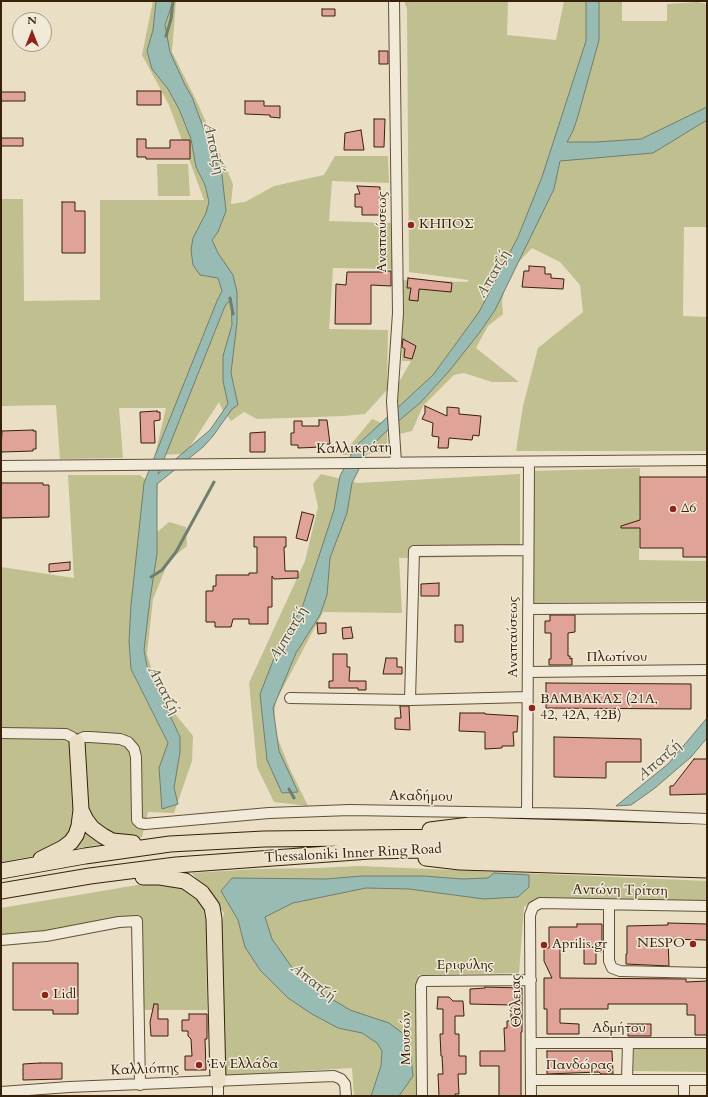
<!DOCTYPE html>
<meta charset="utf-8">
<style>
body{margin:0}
#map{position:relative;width:708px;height:1097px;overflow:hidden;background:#eadec5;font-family:Cardo,serif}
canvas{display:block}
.frame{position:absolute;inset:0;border:2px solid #37210a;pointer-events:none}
.north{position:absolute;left:12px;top:12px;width:40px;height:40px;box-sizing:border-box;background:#f1ead9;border:1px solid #a79a86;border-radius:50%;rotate:0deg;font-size:11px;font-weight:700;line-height:16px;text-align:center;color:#37210a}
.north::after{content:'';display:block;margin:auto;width:14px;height:18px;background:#8f2418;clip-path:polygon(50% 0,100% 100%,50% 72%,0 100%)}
</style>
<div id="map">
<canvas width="708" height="1097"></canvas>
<div class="frame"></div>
<div class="north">N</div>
</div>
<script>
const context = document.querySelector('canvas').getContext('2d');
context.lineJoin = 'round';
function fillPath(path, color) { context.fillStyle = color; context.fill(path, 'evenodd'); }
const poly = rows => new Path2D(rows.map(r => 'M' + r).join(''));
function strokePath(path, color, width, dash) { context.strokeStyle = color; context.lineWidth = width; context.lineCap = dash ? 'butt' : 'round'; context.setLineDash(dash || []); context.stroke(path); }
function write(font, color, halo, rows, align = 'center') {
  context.font = font + ' Cardo,serif'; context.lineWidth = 3; context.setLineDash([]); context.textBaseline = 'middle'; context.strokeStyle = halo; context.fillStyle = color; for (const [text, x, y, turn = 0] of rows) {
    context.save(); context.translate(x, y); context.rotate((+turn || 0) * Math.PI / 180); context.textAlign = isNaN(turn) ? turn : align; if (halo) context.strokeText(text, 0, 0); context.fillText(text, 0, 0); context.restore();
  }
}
fillPath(poly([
 [153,1,176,1,172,52,198,104,233,184,231,204,245,202,274,186,324,175,335,156,388,156,389,183,332,181,329,221,391,223,393,269,333,268,329,329,388,330,387,390,365,414,344,416,257,419,244,412,231,421,222,409,219,402,191,445,184,454,155,455,166,408,119,408,123,458,60,459,56,405,1,406,1,199,23,199,24,301,100,300,100,200,204,200,169,105,142,55],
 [404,1,508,1,507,35,556,40,564,1,622,1,622,21,667,21,667,4,698,2,707,4,707,227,684,227,683,316,707,317,707,451,516,451,523,406,538,348,583,312,580,285,560,262,532,248,508,273,502,301,503,314,488,326,476,348,519,382,492,382,464,373,454,375,423,406,412,431,396,435,398,384,411,361,402,361,403,280,467,282,469,280,409,272,407,9],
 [157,164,188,164,190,196,158,196],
 [372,419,387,425,387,453,342,455],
 [640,468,639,560,707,561,707,601,533,603,533,471],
 [321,474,358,483,520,474,520,556,399,558,402,613,323,612,276,701,273,727,290,769,308,806,274,802,257,767,249,683,305,561,318,507,313,484],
 [68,475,140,475,146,480,158,479,155,534,169,522,186,527,187,546,169,560,153,599,147,654,159,694,193,736,192,761,174,813,148,812,142,837,1,862,1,567,74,578],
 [360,866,707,881,707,901,537,898,524,907,519,973,418,975,417,1096,354,1096,352,1068,218,1076,221,928,224,913,192,873,256,869,316,868],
 [155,882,184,888,198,899,203,908,206,922,207,1010,146,1010,143,1008,143,920,128,918,1,938,1,908],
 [634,1048,707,1049,707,1072,633,1071]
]), '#bfbf8f');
const water = poly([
 [156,1,173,1,165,25,170,52,185,85,192,97,217,165,222,175,226,211,218,232,212,240,218,253,233,275,237,292,237,322,231,373,238,405,232,409,213,436,203,447,157,484,157,554,150,599,144,650,147,666,180,737,180,752,174,788,178,804,162,809,159,768,168,743,131,669,129,641,131,605,144,483,217,301,222,291,218,278,200,275,193,265,191,250,193,238,206,213,209,202,205,185,196,167,191,139,179,109,168,89,152,69,147,51,153,30,156,1],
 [231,299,232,325,223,356,223,381,228,404,210,430,158,474,225,306,231,299],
 [586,1,599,1,599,40,578,116,573,131,567,142,596,142,641,139,707,107,707,120,653,153,560,161,554,189,495,310,480,332,450,370,421,402,381,436,367,453,352,483,347,513,330,558,327,595,320,615,296,653,273,708,279,751,298,792,282,793,267,760,260,694,280,643,302,608,334,510,340,476,355,447,433,375,479,312,518,237,542,177,586,41,586,1],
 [707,718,707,738,691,757,655,788,631,805,616,806,668,764,707,718],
 [494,873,529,875,529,887,518,897,484,899,409,889,366,888,293,903,265,917,272,939,291,966,312,987,350,1010,389,1023,409,1038,413,1076,399,1096,371,1096,381,1066,382,1051,377,1043,362,1033,338,1028,312,1014,288,998,260,970,245,947,238,920,221,891,232,878,326,879,362,876,424,876,462,879,488,878,494,873]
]);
fillPath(water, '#98bcb3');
strokePath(water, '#717e6f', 1);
strokePath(poly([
 [166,36,171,19,173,1],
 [230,298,233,314],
 [151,577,162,570,176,552,214,482],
 [289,789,294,798]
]), '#717e6f', 3);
const building = poly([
 [322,9,335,9,335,16,322,16,322,9],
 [379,51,388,51,388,64,379,64,379,51],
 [137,91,161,91,161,105,137,105,137,91],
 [1,92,25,92,25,101,1,101,1,92],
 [245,101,264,101,264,106,280,106,280,118,270,117,270,115,245,114,245,101],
 [374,119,385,119,384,147,374,147,374,119],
 [361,130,364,150,344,150,345,133,361,130],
 [1,138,23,138,23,146,1,146,1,138],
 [137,139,146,139,146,148,170,148,170,140,190,140,190,159,146,159,146,157,137,157,137,139],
 [357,186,380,187,380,215,362,215,362,207,355,207,355,194,360,194,357,186],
 [62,202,75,202,75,211,85,211,85,253,62,253,62,202],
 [529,266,545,267,545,274,551,274,551,278,564,279,563,289,522,287,524,271,529,271,529,266],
 [383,271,391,271,391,286,371,285,371,324,335,324,336,284,346,285,347,272,383,272,383,271],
 [408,278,452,283,451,292,419,289,418,301,409,300,411,288,407,288,408,278],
 [403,339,416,346,412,359,404,357,405,349,402,347,403,339],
 [425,406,447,416,447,407,459,408,459,414,481,416,479,436,473,435,472,440,449,438,448,448,438,448,439,437,432,436,433,423,422,419,425,413,425,406],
 [157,411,157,412,160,412,160,420,154,421,155,443,141,443,140,412,157,411],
 [319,420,327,420,330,444,322,444,322,447,298,448,298,445,291,445,291,433,294,433,294,421,302,421,302,426,319,426,319,420],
 [33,430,33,431,36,431,36,449,33,449,33,451,2,452,1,449,2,431,33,430],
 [265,432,265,452,250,452,250,433,265,432],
 [640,477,707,477,707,557,683,557,683,548,640,548,640,528,621,528,621,526,640,520,640,477],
 [1,483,43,483,43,485,49,485,49,517,1,518,1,483],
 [302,512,314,515,307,541,296,538,302,512],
 [254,537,286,537,286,547,284,547,285,571,298,571,298,578,274,579,272,576,272,607,268,607,268,624,249,624,249,619,233,619,231,627,215,627,215,622,206,622,206,591,213,591,213,586,216,586,216,575,249,575,249,573,257,573,257,547,254,547,254,537],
 [70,562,70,570,49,572,49,564,70,562],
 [439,583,439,596,421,596,421,584,439,583],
 [550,615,575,615,575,632,568,633,568,656,570,656,570,659,572,658,572,665,549,665,549,659,551,659,551,633,545,633,545,621,550,621,550,615],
 [317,623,326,623,326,633,318,634,317,623],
 [455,625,463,625,463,642,455,642,455,625],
 [351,627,353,638,343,639,342,628,351,627],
 [333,654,347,654,347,667,350,667,349,681,366,681,366,690,358,690,358,688,329,688,329,681,333,681,333,654],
 [386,658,397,658,397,667,402,667,402,674,383,674,386,658],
 [546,683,691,684,691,709,546,708,546,683],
 [400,706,409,706,410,730,395,729,395,718,401,718,400,706],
 [460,713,485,713,485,714,518,716,517,732,513,732,514,746,502,746,502,748,485,749,485,732,459,731,460,713],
 [554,737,641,739,641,762,606,762,606,778,554,777,554,737],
 [694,759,707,759,707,794,670,795,670,786,673,786,694,759],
 [668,923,707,924,707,940,668,939,669,966,626,964,626,954,627,954,627,926,668,925,668,923],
 [577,924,602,924,602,952,596,952,596,964,584,964,584,944,560,944,560,978,686,979,686,982,707,981,707,1035,695,1035,695,1015,687,1015,687,1004,608,1004,608,1009,560,1009,560,1023,579,1024,579,1034,547,1034,547,1009,544,1009,544,978,552,978,544,961,544,948,549,948,549,927,577,927,577,924],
 [13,963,78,963,78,1014,53,1014,53,1010,13,1010,13,963],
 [485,987,522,988,522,1032,521,1032,521,1096,499,1096,499,1066,480,1066,480,1051,505,1051,504,1028,507,1028,507,1021,511,1021,511,1005,470,1004,470,989,485,988,485,987],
 [438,997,449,997,453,1001,463,1001,464,1016,455,1016,455,1034,459,1034,459,1056,466,1056,466,1074,458,1074,459,1094,455,1094,456,1096,439,1096,438,1074,443,1074,442,1056,441,1056,440,1034,443,1034,443,1009,437,1009,438,997],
 [154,1004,158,1004,158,1019,168,1019,168,1036,151,1036,150,1022,154,1004],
 [189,1014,207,1014,207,1039,205,1039,206,1070,185,1070,185,1056,192,1056,191,1039,188,1036,188,1031,182,1031,182,1020,189,1020,189,1014],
 [628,1024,651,1024,651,1036,628,1036,628,1024],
 [547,1051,612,1051,613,1074,601,1074,599,1072,547,1074,547,1051],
 [40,1063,62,1063,62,1079,23,1080,23,1064,40,1063]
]);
fillPath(building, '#e0a398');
strokePath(building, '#37210a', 1);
const minor = poly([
 [394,1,398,313,392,401,396,463],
 [1,466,707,460],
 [528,609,707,608],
 [528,672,707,670],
 [290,698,410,700,527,697],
 [410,700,414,551,528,550],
 [1,733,66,734,72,737,77,742,80,739,84,737,90,737,120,739,128,742,134,749,136,757,137,820,140,823,145,824,269,813,350,810,588,814,707,819],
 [527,813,529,462],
 [609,905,609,961,612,968,620,971,707,973],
 [1,940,46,936,119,922,137,921,140,1085],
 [531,1043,707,1043],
 [531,1080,707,1080],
 [627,1080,628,1043],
 [684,1080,684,1096],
 [218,1081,218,1096],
 [1,1092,69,1087,334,1076,341,1079,345,1084,346,1096],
 [422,1096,421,986,423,981,531,980],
 [531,1096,530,915,533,907,540,903,707,906]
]);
const highway = poly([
 [81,810,86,820,92,828,103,836,112,841,133,843],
 [430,830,470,825,707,832],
 [426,858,460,862,707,870],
 [41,859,63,848,71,842,76,835,79,826,81,810,77,742],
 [1,871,85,856,170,844,264,839,451,837,537,839,707,845],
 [143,877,160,877,185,881,202,893,212,907,214,919,218,1081],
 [1,891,90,876,176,865,370,851,426,850,489,850,707,857]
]);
strokePath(minor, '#645039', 12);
strokePath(highway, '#37210a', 17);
strokePath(minor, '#f1ead9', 10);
strokePath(highway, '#eadec5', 15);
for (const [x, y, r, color] of [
 [411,225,4,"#8f2418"],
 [673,509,4,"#8f2418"],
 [532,708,4,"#8f2418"],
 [693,944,4,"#8f2418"],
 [544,945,4,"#8f2418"],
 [45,995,4,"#8f2418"],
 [199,1065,4,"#8f2418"]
]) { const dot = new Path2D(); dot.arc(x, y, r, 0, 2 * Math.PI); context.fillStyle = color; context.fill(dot); strokePath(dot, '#f1ead9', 1.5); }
write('14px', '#37210a', '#f1ead9', [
 ["ΚΗΠΟΣ",419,225],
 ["Δ6",681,509],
 ["ΒΑΜΒΑΚΑΣ (21Α,",540,700],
 ["42, 42Α, 42Β)",540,716],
 ["NESPO",685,944,"right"],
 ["Aprilis.gr",552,945],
 ["Lidl",53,995],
 ["‘Εν Ελλάδα",207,1065]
], 'left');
write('14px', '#37210a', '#f1ead9', [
 ["Αναπαύσεως",383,232,-90],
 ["Καλλικράτη",354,449,-1],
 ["Αναπαύσεως",514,637,-90],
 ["Πλωτίνου",617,658],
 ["Ακαδήμου",421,797,1],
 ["Thessaloniki Inner Ring Road",353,854,-3],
 ["Αντώνη Τρίτση",620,891,1],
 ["Εριφύλης",465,966],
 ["Θάλειας",517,1001,-91],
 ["Αδμήτου",619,1029],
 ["Μουσών",407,1038,-90],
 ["Πανδώρας",579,1066],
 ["Καλλιόπης",145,1070,-2]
]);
write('italic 15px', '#54503d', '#f1ead9', [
 ["Απατζή",213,149,78],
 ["Απατζή",494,274,-60],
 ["Αμπατζή",289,634,-59],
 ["Απατζή",163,691,63],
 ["Απατζή",660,761,-41],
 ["Απατζή",313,983,38]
]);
</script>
